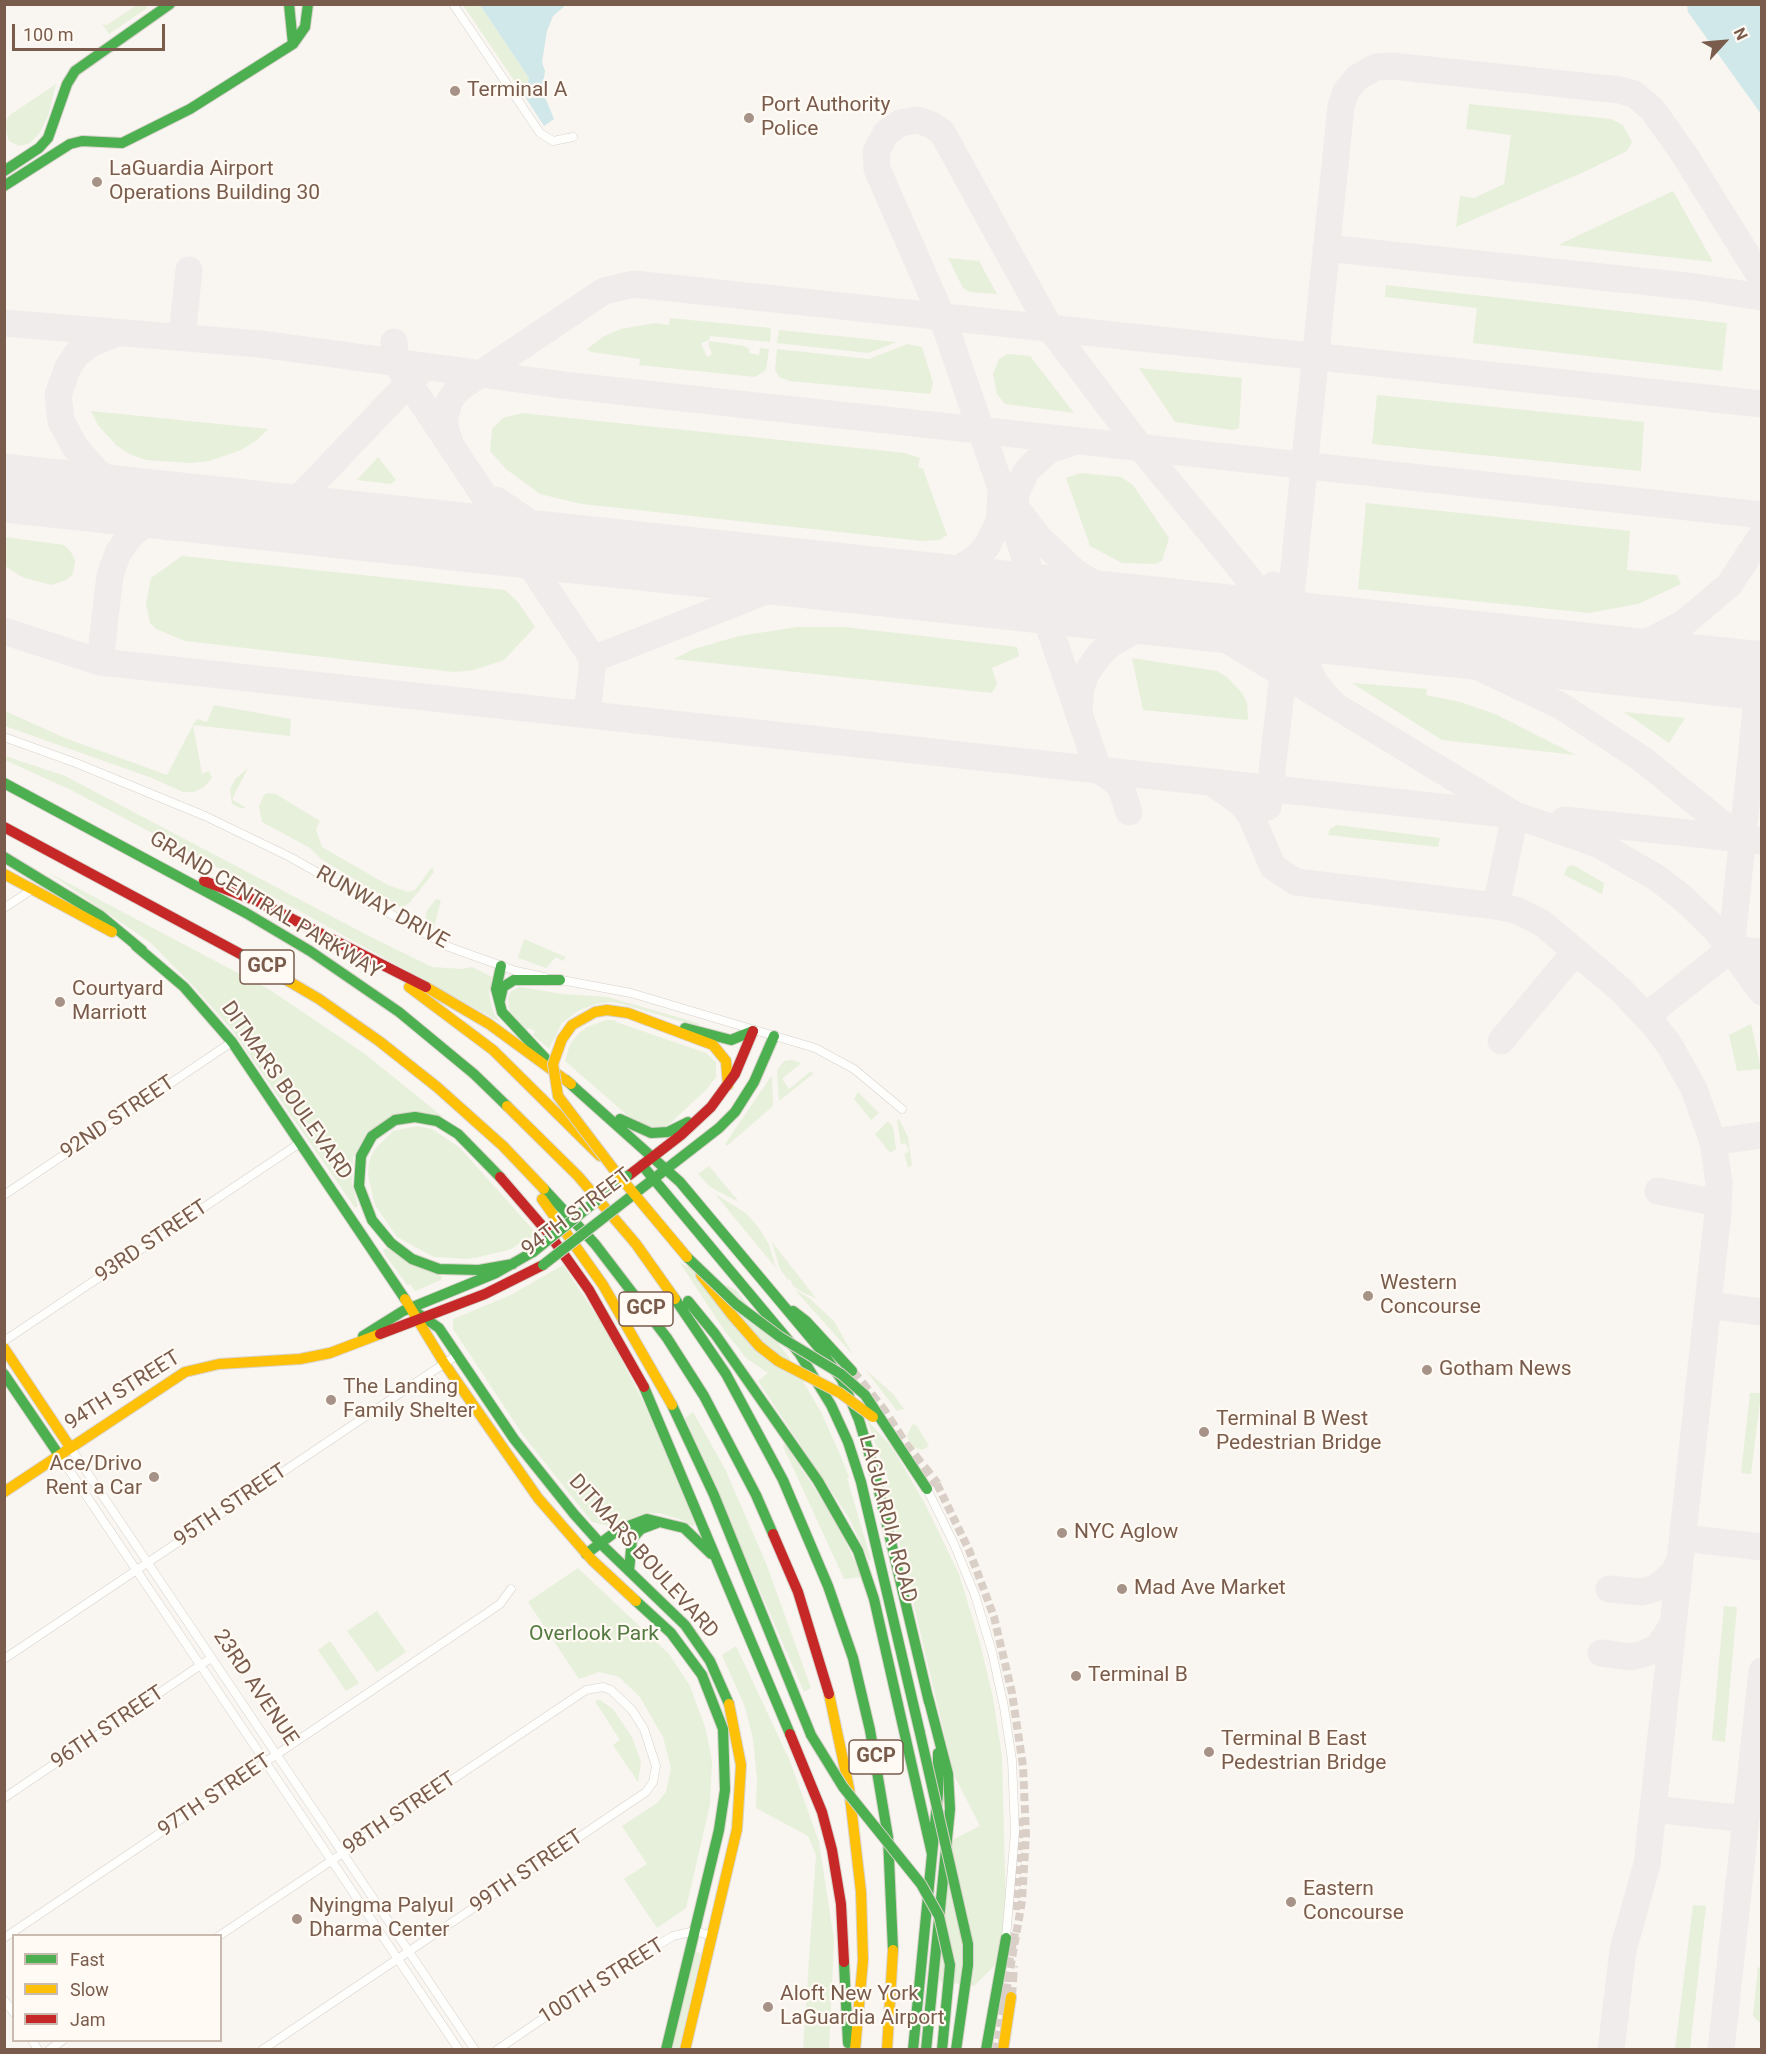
<!DOCTYPE html>
<style>
body{margin:0}
#map{position:relative;width:1766px;height:2054px;overflow:hidden;background:#f9f5f0;font-family:Roboto,sans-serif}
canvas{display:block}
.frame{position:absolute;inset:0;border:6px solid #7a5c4d;pointer-events:none}
.legend{position:absolute;left:12px;top:1934px;width:210px;height:108px;box-sizing:border-box;background:#fffaf3;border:2px solid #cabbb1;margin:0;padding:8px 10px;list-style:none;font-size:18px;color:#7a5c4d}
.legend li{display:flex;align-items:center;gap:12px;height:30px}
.legend b{width:30px;border:2px solid #cabbb1}
.north{position:absolute;left:1694px;top:12px;width:60px;height:60px;-webkit-text-stroke:4px #fffaf3;paint-order:stroke;rotate:64deg;font-size:16px;font-weight:700;line-height:24px;text-align:center;color:#7a5c4d}
.north::after{content:'';display:block;margin:auto;width:21px;height:27px;background:#7a5c4d;clip-path:polygon(50% 0,100% 100%,50% 72%,0 100%)}
.scale{position:absolute;left:12px;top:24px;width:153px;height:27px;box-sizing:border-box;border:3px solid #7a5c4d;border-top:0;padding-left:8px;font-size:18px;line-height:21px;white-space:nowrap;color:#7a5c4d;-webkit-text-stroke:4px #fffaf3;paint-order:stroke}
</style>
<div id="map">
<canvas width="1766" height="2054"></canvas>
<div class="frame"></div>
<ul class="legend">
<li><b style="height:8px;background:#4caf50"></b>Fast</li>
<li><b style="height:8px;background:#ffc107"></b>Slow</li>
<li><b style="height:8px;background:#c62828"></b>Jam</li>
</ul>
<div class="north">N</div>
<div class="scale">100 m</div>
</div>
<script>
const context = document.querySelector('canvas').getContext('2d');
context.lineJoin = 'round';
function fillPath(path, color) { context.fillStyle = color; context.fill(path, 'evenodd'); }
const poly = rows => new Path2D(rows.map(r => 'M' + r).join(''));
function strokePath(path, color, width, dash) { context.strokeStyle = color; context.lineWidth = width; context.lineCap = dash ? 'butt' : 'round'; context.setLineDash(dash || []); context.stroke(path); }
function write(font, color, halo, rows, align = 'center') {
  context.font = font + ' Roboto,sans-serif'; context.lineWidth = 4.5; context.setLineDash([]); context.textBaseline = 'middle'; context.strokeStyle = halo; context.fillStyle = color; for (const [text, x, y, turn = 0] of rows) {
    context.save(); context.translate(x, y); context.rotate((+turn || 0) * Math.PI / 180); context.textAlign = isNaN(turn) ? turn : align; if (halo) context.strokeText(text, 0, 0); context.fillText(text, 0, 0); context.restore();
  }
}
fillPath(poly([
 [137,5,145,5,147,8,109,34,102,24,107,25],
 [463,5,480,5,529,78,524,95],
 [56,84,48,116,39,134,30,143,19,146,9,141,4,123,10,115],
 [1469,104,1611,119,1623,125,1632,142,1627,151,1584,172,1456,227,1460,196,1474,198,1504,184,1511,135,1466,129],
 [1673,191,1713,262,1558,245],
 [948,258,979,261,997,294,970,292,963,288],
 [1386,285,1727,323,1722,371,1473,343,1477,308,1385,297],
 [670,318,771,328,770,342,710,336,709,340,701,343,707,357,712,354,708,343,710,341,744,346,749,349,749,353,759,355,760,348,769,349,766,370,755,377,639,365,640,359,591,352,587,349,604,336,621,329,655,323,669,325],
 [779,330,897,342,868,353,777,343],
 [907,344,922,347,933,383,930,394,789,381,779,377,775,370,777,349,869,359],
 [1008,354,1030,356,1074,413,1005,404,997,394,993,374,999,359],
 [1139,368,1242,378,1239,428,1233,430,1175,422],
 [1377,395,1644,422,1641,471,1372,444],
 [91,411,268,429,257,440,241,450,209,461,190,463,146,460,129,454,116,445,98,425],
 [522,413,905,453,920,458,918,467,923,469,947,535,940,540,922,541,582,504,540,494,506,469,490,451,492,429,503,418],
 [378,457,396,480,391,484,357,480],
 [1081,473,1121,477,1133,485,1169,538,1162,561,1155,564,1122,563,1090,546,1066,478],
 [1366,503,1630,531,1627,570,1677,575,1681,584,1638,604,1589,613,1358,589],
 [5,537,64,545,71,552,75,561,73,574,66,580,51,585,22,577,5,566],
 [182,556,505,590,518,602,535,627,504,660,474,670,454,672,185,641,156,629,150,623,146,604,151,578],
 [797,627,845,627,1017,647,1019,656,992,668,997,684,992,693,674,659,694,649,739,636],
 [1132,658,1217,671,1227,677,1242,693,1247,703,1248,720,1143,710],
 [1352,683,1427,689,1426,695,1460,702,1495,714,1576,755,1442,740],
 [214,705,291,719,290,736,193,725,202,774,209,771,212,778,204,787,194,792,183,792,152,778,5,726,5,711,65,738,167,775,193,725,197,719,207,722],
 [1624,712,1685,718,1669,743],
 [5,756,65,776,369,936,432,967,462,969,472,967,492,977,489,994,493,1012,500,1022,294,908,69,789,5,760],
 [248,768,232,799,246,808,240,808,232,804,230,789,235,779],
 [268,793,276,794,320,821,316,829,322,847,388,885,408,892,415,890,432,867,434,872,410,902,402,908,321,859,310,848,262,822,259,806,264,795],
 [1337,825,1440,838,1438,847,1328,835,1330,829],
 [1573,865,1604,883,1602,894,1564,875,1567,867],
 [49,873,270,990,365,1054,443,1117,391,1116,367,1132,353,1158,352,1183,358,1206,355,1208,232,1030,196,989,151,943],
 [436,899,441,900,433,931,425,926,426,912],
 [524,939,566,957,563,961,556,957,546,968,518,958],
 [520,987,563,994,608,997,698,1023,700,1027,625,1005,612,1002,596,1004,578,1011,562,1023,549,1049,533,1035,535,1031,529,1028,527,1030,510,1013,508,999,511,991],
 [606,1020,615,1020,616,1022,706,1053,716,1062,716,1077,706,1090,665,1128,643,1129,565,1061,570,1044,579,1033,587,1027],
 [1751,1024,1761,1069,1737,1071,1729,1035],
 [792,1060,801,1063,782,1079,789,1089,810,1072,814,1073,779,1101,777,1070,784,1061],
 [772,1075,773,1106,727,1146,725,1144],
 [858,1092,879,1113,871,1120,854,1099],
 [899,1119,908,1137,912,1165,908,1168,904,1151,906,1154,909,1150,905,1143,901,1144,897,1121],
 [888,1121,893,1127,896,1149,890,1153,875,1134],
 [417,1126,432,1129,460,1148,537,1234,509,1250,469,1259,434,1257,397,1237,375,1205,368,1175,369,1162,374,1150,393,1131],
 [709,1166,739,1202,710,1187,698,1174],
 [715,1194,746,1213,759,1228,769,1245,776,1268],
 [772,1242,816,1298,803,1293,793,1286,790,1279,788,1280,780,1269],
 [386,1248,442,1276,441,1280,415,1291,410,1284,407,1285,386,1256,383,1250],
 [680,1263,736,1290,788,1356,821,1412,839,1452,849,1477,847,1478,871,1560,869,1560,849,1518,758,1381,768,1373,746,1358,724,1330],
 [563,1265,603,1325,643,1401,697,1523,693,1526,679,1519,659,1513,646,1514,610,1526,592,1522,523,1435,453,1329,453,1319,511,1295],
 [795,1290,809,1298,834,1321,853,1355],
 [865,1369,893,1394,904,1409,897,1411],
 [1750,1393,1761,1393,1751,1474,1741,1473],
 [693,1412,725,1469,766,1563,811,1688,804,1692,685,1418],
 [867,1420,892,1447,925,1504,959,1574,980,1643,993,1698,1002,1756,1006,1913,999,1961,974,1986,939,1981,952,1840,980,1826,954,1775,886,1487,890,1484],
 [913,1424,917,1426,929,1446,922,1450,911,1446,907,1435],
 [785,1444,836,1521,862,1577,844,1579,783,1446],
 [578,1568,669,1654,690,1686,706,1730,712,1761,710,1805,686,1908,657,1928,624,1879,647,1864,622,1826,657,1803,666,1792,671,1768,663,1737,640,1697,619,1677,599,1672,579,1679,528,1602],
 [1724,1606,1737,1607,1725,1742,1712,1740],
 [377,1611,406,1652,377,1672,347,1631],
 [330,1641,359,1683,346,1691,318,1650],
 [736,1646,790,1761,819,1842,834,1940,829,2049,803,2049,816,1855,808,1836,756,1808,757,1779,753,1739,745,1707,722,1655],
 [600,1700,613,1709,632,1737,641,1762,638,1782,613,1745,620,1740,595,1701],
 [1693,1905,1706,1906,1690,2049,1675,2049],
 [694,1951,701,1953,679,2049,672,2050],
 [1758,1967,1761,1968,1761,2024,1753,2016]
]), '#e7f0db');
fillPath(poly([
 [480,5,566,5,553,16,547,31,542,62,545,71,542,90,554,119,544,126,524,95,529,78],
 [1687,5,1761,5,1761,114,1688,12]
]), '#d0e8ea');
strokePath(poly([
 [1326,248,1696,287,1762,297],
 [4,323,260,344,563,385,1762,515],
 [116,333,92,343,77,354,68,367,58,395,61,421,75,447,97,472,125,490,159,504],
 [182,336,189,270],
 [394,342,395,361,409,383,593,659,587,715],
 [451,445,445,428,445,415,450,400,458,389,604,291,634,284,1762,404],
 [496,500,543,532,604,552],
 [1016,508,1039,538,1075,572,1117,598,1150,611],
 [1014,517,1016,493,1027,470,1049,450,1073,442],
 [280,518,420,371],
 [927,587,975,559,987,546,999,521,1001,494],
 [1233,620,1274,585],
 [4,631,100,662,1515,815,1600,845,1657,878,1683,898,1715,929,1762,992],
 [1403,638,1453,655,1561,706,1642,759,1741,839],
 [1574,656,1627,648,1654,639,1684,623,1729,585,1762,535],
 [593,659,769,590,800,584,857,579],
 [100,662,110,575,118,553,129,537,143,525,159,517,193,508],
 [1728,673,1745,684,1752,694,1756,709],
 [1334,705,1315,683,1288,626,1341,106,1346,91,1358,77,1376,67,1392,66,1620,90,1634,94,1652,109,1684,154,1762,279],
 [1079,709,1081,689,1085,675,1099,655,1112,643,1150,622,1183,615,1191,618,1515,815,1496,906],
 [1214,784,1241,803,1251,816,1273,867,1296,882,1496,906,1516,910,1542,923,1620,989,1655,1026,1670,1046,1694,1089,1713,1142,1719,1183,1718,1212,1647,1864,1623,1950,1611,2050],
 [1268,807,1285,657],
 [1129,812,1120,785,1098,769,942,317,877,169,876,152,886,133,900,123,917,120,932,125,942,132,1050,328,1140,447,1269,603,1295,622,1328,630],
 [1564,820,1762,841],
 [1731,949,1762,952],
 [1646,1016,1731,949,1762,653],
 [1501,1041,1576,951],
 [1713,1142,1762,1135],
 [1658,1191,1718,1203],
 [1708,1305,1762,1312],
 [1683,1538,1762,1547],
 [1609,1589,1642,1592,1656,1588,1673,1573,1680,1560],
 [1601,1653,1631,1657,1646,1653,1659,1646,1673,1624],
 [1653,1809,1746,1819],
 [1721,2050,1762,1671]
]), '#f0ecec', 27);
strokePath(poly([
 [4,488,1762,676]
]), '#f0ecec', 69);
strokePath(poly([
 [937,1484,969,1550,994,1617,1012,1693,1023,1766,1026,1835,1022,1901,996,2050],
 [1016,1910,1020,1815]
]), '#d9cfc7', 8, [8, 4]);
strokePath(poly([
 [852,1371,884,1411,905,1444,937,1484],
 [1011,1997,1013,1966],
 [998,2011,1014,1933]
]), '#d9cfc7', 10, [10, 5]);
const street = poly([
 [453,4,540,133,553,141,573,137],
 [4,737,76,763,205,816,290,857,449,947,516,971,544,977],
 [4,908,33,889],
 [556,979,631,993,815,1048,854,1069,902,1109],
 [4,1195,232,1042],
 [4,1341,300,1143],
 [70,1447,475,2050],
 [59,1455,459,2050],
 [927,1489,954,1544,975,1595,992,1652,1004,1707,1012,1760,1015,1832,1006,1938],
 [4,1659,457,1355],
 [4,1798,211,1658],
 [219,1936,586,1690,603,1687,611,1690,632,1710,644,1729,656,1766,653,1782,646,1792,262,2050],
 [4,1938,484,1615,500,1604,511,1589],
 [4,2000,14,2013],
 [32,2040,38,2050],
 [49,2050,63,2040],
 [497,2050,592,1985,673,1936,695,1931,712,1936]
]);
const fast = poly([
 [289,4,293,44],
 [4,171,39,148,48,138,67,84,75,71,170,4],
 [4,186,70,144,82,141,122,143,190,109,293,44,305,27,308,4],
 [4,783,246,913,310,951,399,1012,474,1074,507,1106],
 [4,857,101,916,142,950],
 [136,946,184,987,232,1042,405,1299],
 [501,966,496,989,502,1012,545,1058],
 [500,1000,503,987,514,980,560,980],
 [685,1028,731,1040,753,1031],
 [566,1080,680,1182,819,1348,842,1380,859,1420,874,1470,929,1702],
 [620,1119,651,1133,668,1132,688,1122],
 [642,1165,799,1353,831,1405,848,1442,861,1482,920,1733],
 [500,1177,458,1134,437,1121,415,1117,395,1120,372,1136,361,1156,359,1186,372,1220,391,1243,412,1259,439,1269,479,1270,513,1264],
 [544,1189,595,1244,667,1338,704,1396,756,1495,773,1534],
 [638,1191,719,1128,735,1112,754,1082,774,1036],
 [675,1299,726,1374,783,1480,828,1586,853,1658,870,1730,888,1837,893,1950],
 [688,1301,715,1334,818,1481,858,1551,874,1599,932,1854],
 [413,1310,439,1328,514,1439,574,1514,599,1542,685,1625,710,1661,729,1704],
 [793,1311,806,1321,852,1371],
 [363,1336,403,1311,496,1273,533,1252],
 [4,1374,59,1455],
 [644,1387,790,1734],
 [672,1405,714,1495,811,1735],
 [586,1554,618,1530,647,1519,684,1528,711,1554],
 [629,1571,632,1539,641,1529,657,1523],
 [636,1601,671,1633,702,1675,723,1729,725,1790,719,1830,666,2050],
 [844,1962,848,2043],
 [913,2050,938,1793,938,1753],
 [926,2050,950,1809,948,1774,928,1697],
 [986,2050,1006,1938]
]);
const slow = poly([
 [4,874,112,932],
 [261,965,319,999,379,1041,437,1087,503,1146,544,1189],
 [409,987,493,1050,600,1156],
 [426,987,489,1024,571,1084],
 [562,1039,572,1025,595,1012,607,1010,628,1013,713,1045,726,1061,728,1085],
 [507,1106,578,1176,636,1244,675,1299],
 [542,1199,603,1285,672,1405],
 [701,1275,732,1315],
 [405,1299,444,1363,538,1498,592,1560,636,1601],
 [4,1348,70,1447],
 [4,1492,185,1372,219,1364,300,1359,330,1353,380,1334],
 [829,1694,849,1788,861,1892,863,1960,855,2050],
 [685,2050,737,1829,741,1765,729,1704],
 [887,2050,893,1950],
 [1003,2050,1011,1997]
]);
const jam = poly([
 [4,827,261,965],
 [204,881,257,901,426,987],
 [628,1176,681,1135,711,1107,735,1074,753,1031],
 [500,1177,550,1235,589,1290,644,1387],
 [380,1334,485,1294,543,1265],
 [773,1534,798,1592,829,1694],
 [790,1734,822,1812,832,1850,841,1904,844,1962]
]);
strokePath(street, '#d7d1cb', 9);
strokePath(fast, '#d9d2cb', 12);
strokePath(slow, '#d9d2cb', 12);
strokePath(jam, '#d9d2cb', 12);
strokePath(street, '#fefefd', 8);
strokePath(fast, '#4caf50', 10);
strokePath(slow, '#ffc107', 10);
strokePath(jam, '#c62828', 10);
const fastBridge = poly([
 [533,1252,627,1176],
 [687,1257,736,1304,780,1337,841,1374,865,1395,927,1489],
 [543,1265,638,1191],
 [920,1733,968,1944,968,1965,956,2050],
 [811,1735,843,1787,921,1884,939,1916,950,1965,942,2050]
]);
const slowBridge = poly([
 [562,1039,553,1064,558,1096,615,1171,687,1257],
 [732,1315,759,1346,778,1361,840,1393,873,1417]
]);
strokePath(fastBridge, '#d9d2cb', 12, []);
strokePath(slowBridge, '#d9d2cb', 12, []);
strokePath(fastBridge, '#4caf50', 10);
strokePath(slowBridge, '#ffc107', 10);
for (const [x, y, r, color] of [
 [455,91,6,"#a69286"],
 [749,118,6,"#a69286"],
 [97,182,6,"#a69286"],
 [60,1002,6,"#a69286"],
 [1368,1296,6,"#a69286"],
 [1427,1370,6,"#a69286"],
 [331,1400,6,"#a69286"],
 [1204,1432,6,"#a69286"],
 [154,1477,6,"#a69286"],
 [1062,1533,6,"#a69286"],
 [1122,1589,6,"#a69286"],
 [1076,1676,6,"#a69286"],
 [1209,1752,6,"#a69286"],
 [1291,1902,6,"#a69286"],
 [297,1919,6,"#a69286"],
 [768,2007,6,"#a69286"]
]) { const dot = new Path2D(); dot.arc(x, y, r, 0, 2 * Math.PI); context.fillStyle = color; context.fill(dot); strokePath(dot, '#fffaf3', 2); }
for (const [x, y, w] of [
 [267,967,54],
 [646,1309,54],
 [876,1757,54]
]) { const box = new Path2D(); box.roundRect(x - w / 2, y - 17, w, 34, 4.5); context.fillStyle = '#fffaf3'; context.fill(box); strokePath(box, '#7a5c4d', 1.5); }
write('bold 20px', '#7a5c4d', null, [
 ["GCP",267,967],
 ["GCP",646,1309],
 ["GCP",876,1757]
]);
write('21px', '#7a5c4d', '#fffaf3', [
 ["Terminal A",467,91],
 ["Port Authority",761,106],
 ["Police",761,130],
 ["LaGuardia Airport",109,170],
 ["Operations Building 30",109,194],
 ["Courtyard",72,990],
 ["Marriott",72,1014],
 ["Western",1380,1284],
 ["Concourse",1380,1308],
 ["Gotham News",1439,1370],
 ["The Landing",343,1388],
 ["Family Shelter",343,1412],
 ["Terminal B West",1216,1420],
 ["Pedestrian Bridge",1216,1444],
 ["Ace/Drivo",142,1465,"right"],
 ["Rent a Car",142,1489,"right"],
 ["NYC Aglow",1074,1533],
 ["Mad Ave Market",1134,1589],
 ["Terminal B",1088,1676],
 ["Terminal B East",1221,1740],
 ["Pedestrian Bridge",1221,1764],
 ["Eastern",1303,1890],
 ["Concourse",1303,1914],
 ["Nyingma Palyul",309,1907],
 ["Dharma Center",309,1931],
 ["Aloft New York",780,1995],
 ["LaGuardia Airport",780,2019]
], 'left');
write('21px', '#7a5c4d', '#fffaf3', [
 ["GRAND CENTRAL PARKWAY",265,906,31],
 ["RUNWAY DRIVE",382,908,29],
 ["DITMARS BOULEVARD",286,1091,55],
 ["92ND STREET",118,1118,-34],
 ["94TH STREET",577,1213,-37],
 ["93RD STREET",152,1242,-34],
 ["94TH STREET",123,1391,-32],
 ["95TH STREET",231,1506,-34],
 ["LAGUARDIA ROAD",887,1519,75],
 ["DITMARS BOULEVARD",643,1557,48],
 ["23RD AVENUE",255,1688,56],
 ["96TH STREET",108,1728,-34],
 ["97TH STREET",215,1796,-34],
 ["98TH STREET",400,1814,-34],
 ["99TH STREET",527,1872,-34],
 ["100TH STREET",602,1982,-32]
]);
write('21px', '#537a41', '#fffaf3', [
 ["Overlook Park",594,1635]
]);
</script>
